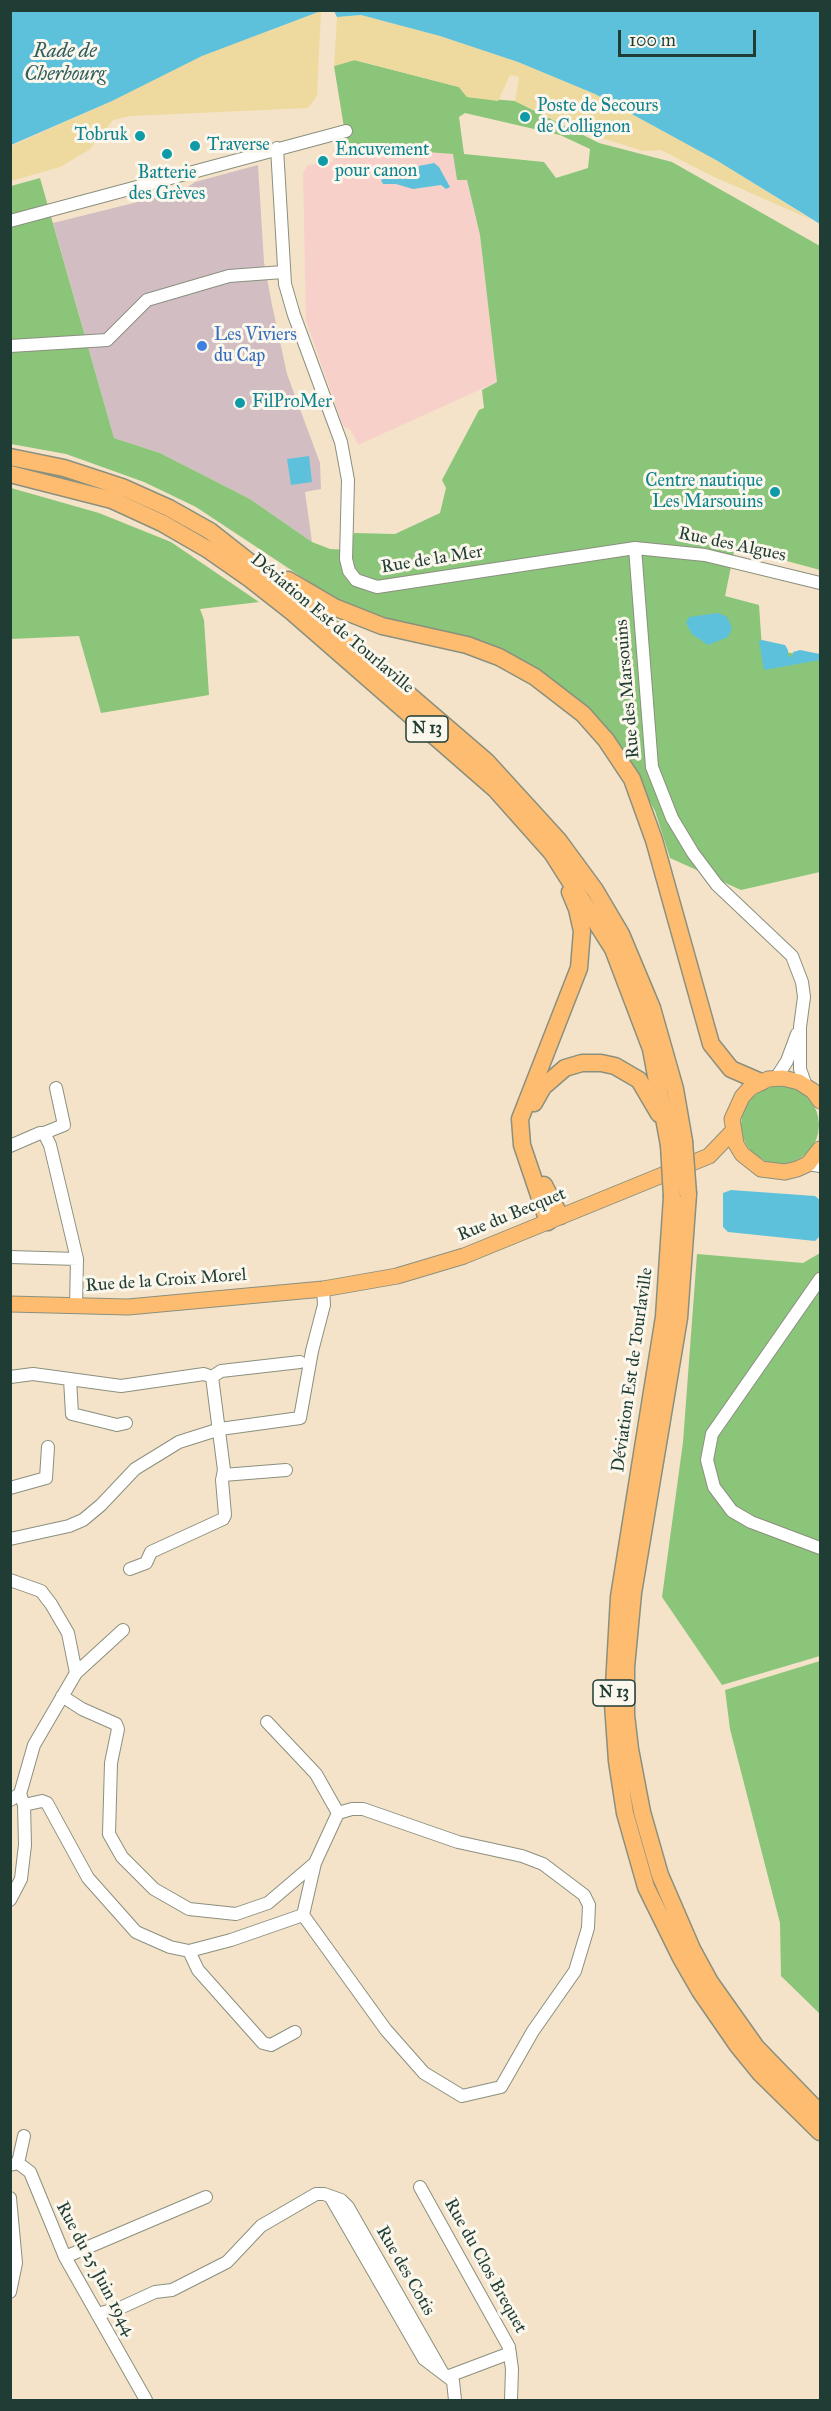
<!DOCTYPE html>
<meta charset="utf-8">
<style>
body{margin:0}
#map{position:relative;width:831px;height:2411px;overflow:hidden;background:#f5e3c9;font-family:"IM FELL Great Primer",serif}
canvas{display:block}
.frame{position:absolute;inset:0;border:12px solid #1f3d34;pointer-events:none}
.scale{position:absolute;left:618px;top:30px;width:138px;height:27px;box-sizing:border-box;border:3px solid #1f3d34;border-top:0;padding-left:8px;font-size:18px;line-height:21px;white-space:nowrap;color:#1f3d34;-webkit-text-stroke:4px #fbf7ec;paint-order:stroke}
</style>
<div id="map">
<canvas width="831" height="2411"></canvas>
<div class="frame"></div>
<div class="scale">100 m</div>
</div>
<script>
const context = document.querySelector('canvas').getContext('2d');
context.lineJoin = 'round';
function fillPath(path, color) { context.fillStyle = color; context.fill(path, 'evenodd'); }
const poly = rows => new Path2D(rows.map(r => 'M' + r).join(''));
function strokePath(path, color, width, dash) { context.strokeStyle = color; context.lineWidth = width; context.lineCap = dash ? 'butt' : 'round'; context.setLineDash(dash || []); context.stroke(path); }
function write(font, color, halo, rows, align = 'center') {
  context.font = font + ' "IM FELL Great Primer",serif'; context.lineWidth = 6; context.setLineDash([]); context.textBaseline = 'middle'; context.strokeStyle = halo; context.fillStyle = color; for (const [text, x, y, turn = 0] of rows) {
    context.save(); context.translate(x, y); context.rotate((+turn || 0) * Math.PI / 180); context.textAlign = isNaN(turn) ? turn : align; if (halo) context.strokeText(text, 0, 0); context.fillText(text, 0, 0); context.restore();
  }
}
fillPath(poly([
 [347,146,453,154,457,180,467,180,480,235,497,382,358,445,351,430,343,426,306,321,303,173,308,165,333,162,333,150]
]), '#f7d0ca');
fillPath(poly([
 [258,165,264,262,272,305,287,374,320,463,321,489,305,492,312,542,250,499,160,453,114,438,53,223,182,191,195,182]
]), '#d2bec2');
fillPath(poly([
 [354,60,459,87,467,97,515,101,599,143,672,162,820,246,820,570,735,547,725,596,759,605,762,648,820,658,820,872,741,890,670,858,655,811,619,745,573,695,536,668,497,649,363,611,338,601,196,507,144,482,66,454,11,444,11,186,40,178,114,438,160,453,250,499,312,542,330,549,350,550,354,533,395,534,440,513,446,488,442,480,479,410,484,408,482,390,497,382,480,235,467,180,457,180,453,154,347,146,334,66],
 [465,113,560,135,590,149,588,168,556,178,544,162,464,154,459,117],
 [11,488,99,513,171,542,259,602,200,609,204,620,209,695,101,713,79,636,11,639],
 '741 1125a39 39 0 1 1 78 0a39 39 0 1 1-78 0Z',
 [820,1253,820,1656,722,1685,662,1597,683,1442,697,1254,803,1263],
 [820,1661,820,2014,781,1976,780,1923,730,1729,725,1690]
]), '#8ac57a');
fillPath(poly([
 [321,11,317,96,308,108,131,116,113,120,89,150,60,167,11,181,11,146,112,101,202,56],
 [361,15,440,36,518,62,595,94,716,160,812,220,712,176,661,150,643,151,576,130,515,101,519,77,510,75,498,101,467,97,459,87,355,60,334,66,337,17]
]), '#eeda9e');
fillPath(poly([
 [10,11,321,10,321,11,202,56,112,101,11,145],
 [334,11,820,11,820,224,716,160,595,94,518,62,440,36,361,15,337,17],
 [434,163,439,167,450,187,446,189,441,185,413,189,396,184,383,184,381,180,393,171],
 [309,456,312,482,291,485,287,459],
 [718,613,727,617,732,628,728,637,708,645,692,634,686,623,689,617],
 [762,640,785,645,788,650,788,656,792,657,793,652,800,650,820,654,820,660,764,670,759,641],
 [731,1190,815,1196,820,1200,820,1236,815,1241,728,1232,723,1227,723,1193]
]), '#5ec1dc');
const minor = poly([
 [277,148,285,284,294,315,341,442,348,480,346,559,349,571,356,580,377,587,635,548,705,555,820,583],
 [10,221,346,131],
 [10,346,107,340,147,300,229,276,283,272],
 [635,548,652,767,672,818,693,853,717,885,792,956,802,982,804,997,800,1027,800,1069,806,1086],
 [776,1078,787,1061,797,1034],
 [44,1133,64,1125,56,1088],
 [10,1146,40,1133,44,1133,50,1145,77,1259,76,1307],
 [808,1164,820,1166],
 [10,1257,77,1259],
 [820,1279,712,1434,707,1460,714,1487,732,1511,751,1522,820,1548],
 [10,1377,33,1374,121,1386,204,1374,212,1377,224,1470,222,1480,225,1515,223,1519,151,1552,146,1563,130,1569],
 [212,1377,221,1371,300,1362],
 [70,1379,72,1414,117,1425,126,1423],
 [223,1475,286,1470],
 [10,1488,46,1478,48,1447],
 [10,1539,69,1526,83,1520,101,1505,135,1469,179,1442,220,1429,300,1418,312,1351,324,1305,323,1289],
 [10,1580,41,1591,51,1604,68,1633,76,1673],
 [267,1722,316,1774,338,1813],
 [20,1794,24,1805,42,1801,47,1803,88,1878,136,1932,170,1947,189,1951,231,1940,303,1915,386,2030,424,2073,462,2096,501,2087,533,2031,575,1971,588,1928,589,1905,584,1895,543,1864,522,1856,458,1842,363,1809,352,1809,338,1813,315,1863,268,1903,236,1914,189,1909,154,1889,122,1857,109,1834,111,1763,118,1729,116,1724,82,1709,62,1696],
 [10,1800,20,1794,34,1745,76,1673,123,1630],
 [10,1900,21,1879,25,1845,24,1805],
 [303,1915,315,1863],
 [189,1951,198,1970,263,2043,271,2045,295,2032],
 [18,2163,24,2136],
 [10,2165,18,2163,30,2172,65,2257,146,2400],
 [420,2187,509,2347,512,2369,511,2400],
 [330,2196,424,2359,453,2381,455,2400],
 [10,2198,16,2263,10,2292],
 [65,2257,206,2197],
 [97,2314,120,2308,155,2292,172,2290,227,2262,261,2226,316,2194,324,2194,341,2200,348,2207,442,2372],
 [449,2376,510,2353]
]);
const major = poly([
 [820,1101,813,1091,799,1082,783,1078,768,1079,750,1088,742,1097,732,1119,736,1144,742,1154,761,1169,785,1172,797,1169,808,1164,820,1149],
 [10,1304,128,1307,323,1289,397,1276,464,1256,709,1156,732,1132]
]);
const highway = poly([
 [10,457,64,468,122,487,169,508,210,531,308,608,486,761,559,841,595,890,621,934,652,1008,675,1089,684,1141],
 [10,474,112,500,162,523,207,549,250,579,292,612,495,789,552,853,613,949,651,1049,669,1145],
 [288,580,334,607,382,626,467,645,499,657,535,677,583,714,606,740,632,779,654,840,711,1044,731,1069,761,1082],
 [534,1103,543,1087,565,1068,582,1063,601,1063,615,1066,639,1080,659,1114],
 [544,1185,560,1216],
 [688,1194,679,1318,633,1593,626,1667,626,1715,630,1749,642,1812,660,1875,692,1949,710,1982,756,2047,820,2113],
 [672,1197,664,1317,619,1597,613,1704,617,1761,625,1813,646,1887,681,1958,700,1991,738,2046,760,2073,820,2132],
 [548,1222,522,1145,520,1119,579,968,582,931,577,909,570,892]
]);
strokePath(minor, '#8a907e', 14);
strokePath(major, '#8a907e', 17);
strokePath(highway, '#8a907e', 19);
strokePath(minor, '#fff', 12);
strokePath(major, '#febc70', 15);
strokePath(highway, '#febc70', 16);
const highwayBridge = poly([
 [684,1141,688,1194],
 [669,1145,672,1197]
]);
strokePath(highwayBridge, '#8a907e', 19, []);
strokePath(highwayBridge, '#febc70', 16);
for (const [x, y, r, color] of [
 [525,117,6,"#0f9aa8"],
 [140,136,6,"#0f9aa8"],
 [195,146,6,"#0f9aa8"],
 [167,154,6,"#0f9aa8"],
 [323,161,6,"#0f9aa8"],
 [202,346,6,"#3f7fe0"],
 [240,403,6,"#0f9aa8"],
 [775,492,6,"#0f9aa8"]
]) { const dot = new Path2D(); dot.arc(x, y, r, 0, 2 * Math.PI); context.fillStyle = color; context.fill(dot); strokePath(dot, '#fbf7ec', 2); }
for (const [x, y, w] of [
 [427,729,42],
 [614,1693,42]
]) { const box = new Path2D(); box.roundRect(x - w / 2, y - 13, w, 26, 4.5); context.fillStyle = '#fbf7ec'; context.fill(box); strokePath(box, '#1f3d34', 1.5); }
write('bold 16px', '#1f3d34', null, [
 ["N 13",427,729],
 ["N 13",614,1693]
]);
write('18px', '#0d838f', '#fbf7ec', [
 ["Poste de Secours",537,107],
 ["de Collignon",537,128],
 ["Tobruk",128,136,"right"],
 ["Traverse",207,146],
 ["Encuvement",335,151],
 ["pour canon",335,172],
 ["Batterie",167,174,"center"],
 ["des Grèves",167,195,"center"],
 ["FilProMer",252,403],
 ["Centre nautique",763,482,"right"],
 ["Les Marsouins",763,503,"right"]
], 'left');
write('18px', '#366cbe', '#fbf7ec', [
 ["Les Viviers",214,336],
 ["du Cap",214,357]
], 'left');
write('18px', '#1f3d34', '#fbf7ec', [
 ["Rue des Algues",732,545,12],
 ["Rue de la Mer",432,560,-9],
 ["Déviation Est de Tourlaville",332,624,40],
 ["Rue des Marsouins",628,689,-95],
 ["Rue du Becquet",512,1215,-22],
 ["Rue de la Croix Morel",166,1281,-4],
 ["Déviation Est de Tourlaville",633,1370,-82],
 ["Rue du Clos Brequet",485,2266,61],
 ["Rue du 25 Juin 1944",95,2269,62],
 ["Rue des Cotis",405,2271,60]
]);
write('italic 20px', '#2f5e5e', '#fbf7ec', [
 ["Rade de",65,52],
 ["Cherbourg",65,75]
]);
</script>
